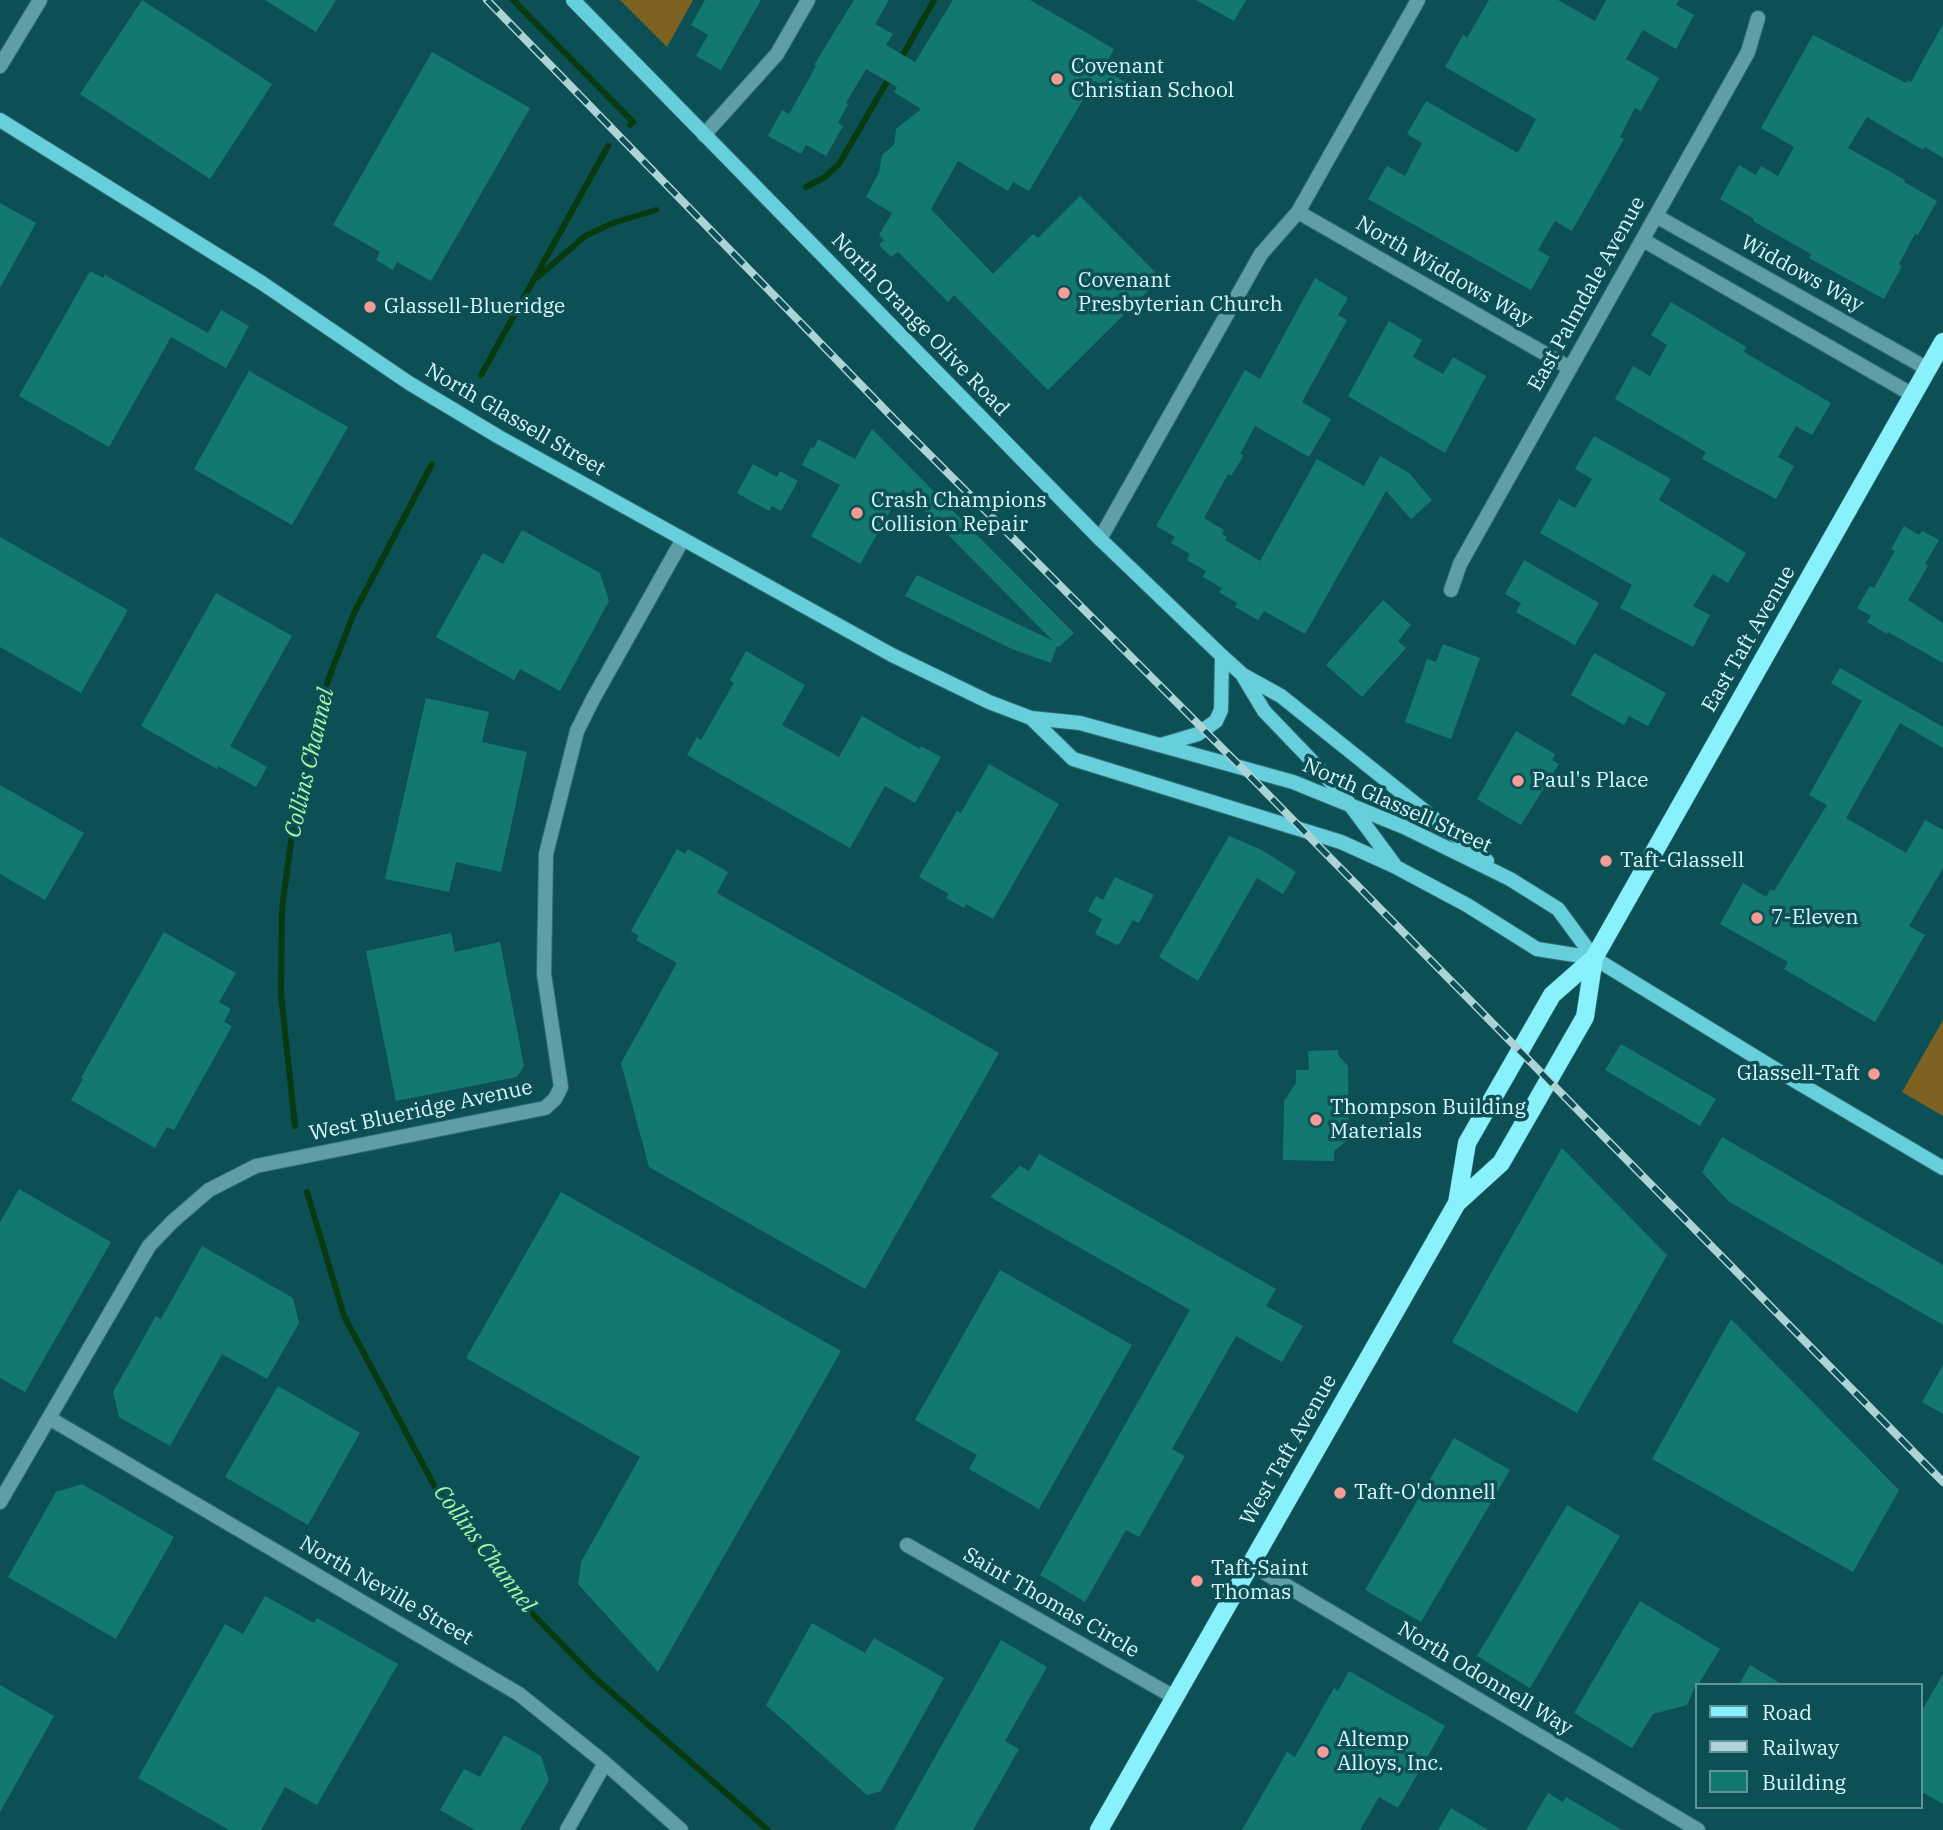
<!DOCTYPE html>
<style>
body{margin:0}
#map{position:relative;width:1943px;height:1830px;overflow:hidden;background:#0c5056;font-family:"IBM Plex Serif",serif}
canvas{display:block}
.legend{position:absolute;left:1695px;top:1683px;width:228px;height:126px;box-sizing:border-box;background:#0c5056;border:2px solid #5f9498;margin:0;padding:9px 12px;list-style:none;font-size:21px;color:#dbf9fc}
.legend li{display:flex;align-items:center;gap:14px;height:35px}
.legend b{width:35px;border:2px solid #5f9498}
</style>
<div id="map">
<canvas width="1943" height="1830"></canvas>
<ul class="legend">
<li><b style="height:9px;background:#88f1fd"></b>Road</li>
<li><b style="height:9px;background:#add3d7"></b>Railway</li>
<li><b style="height:19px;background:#137970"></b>Building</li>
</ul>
</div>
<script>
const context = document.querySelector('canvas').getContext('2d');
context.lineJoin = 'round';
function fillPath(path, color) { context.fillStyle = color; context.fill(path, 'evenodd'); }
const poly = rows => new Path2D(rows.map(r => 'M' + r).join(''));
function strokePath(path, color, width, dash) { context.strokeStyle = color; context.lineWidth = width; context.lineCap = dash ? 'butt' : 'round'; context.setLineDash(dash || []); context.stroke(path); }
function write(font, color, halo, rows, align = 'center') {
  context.font = font + ' "IBM Plex Serif",serif'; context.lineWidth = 7; context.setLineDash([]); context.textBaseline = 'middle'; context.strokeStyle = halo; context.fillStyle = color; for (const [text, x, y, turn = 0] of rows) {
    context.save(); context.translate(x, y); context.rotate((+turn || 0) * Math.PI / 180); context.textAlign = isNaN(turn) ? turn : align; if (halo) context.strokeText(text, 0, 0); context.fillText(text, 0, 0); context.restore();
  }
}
fillPath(poly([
 [620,0,693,0,667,47],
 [1943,1020,1943,1116,1902,1092]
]), '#7e6221');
strokePath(poly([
 [513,0,633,122,630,125],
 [899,62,934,0],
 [806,187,825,177,839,164,891,75],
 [538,277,585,236,613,223,656,210],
 [481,375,608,146],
 [295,1126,281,994,282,909,296,804,328,680,354,613,432,464],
 [307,1192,344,1316,435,1487,475,1545,521,1602,594,1677,768,1830]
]), '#083a0f', 6);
fillPath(poly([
 [142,0,272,84,210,179,80,94],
 [265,0,336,0,316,32],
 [705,0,761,0,721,70,696,56,708,35,691,25],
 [854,0,889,0,875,24,893,34,886,45,915,62,953,0,1030,0,1114,49,1103,69,1130,85,1124,97,1094,81,1029,191,1013,182,1008,191,958,161,931,209,993,274,1033,234,1038,238,1080,196,1161,278,1048,390,954,295,948,302,898,252,891,257,879,245,884,240,879,235,892,213,866,197,879,172,882,155,894,145,896,129,921,109,894,92,897,87,866,69,846,103,848,104,838,123,843,126,826,156,806,145,801,154,768,136,782,110,789,114,816,66,814,65],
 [1196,0,1246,0,1234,21],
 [1489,0,1558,0,1595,21,1606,0,1679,0,1676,5,1694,15,1676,49,1643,30,1626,59,1659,78,1641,111,1635,108,1620,137,1624,139,1572,231,1555,221,1538,250,1550,257,1531,290,1368,199,1387,166,1405,176,1422,143,1407,134,1426,101,1518,153,1536,119,1445,67,1463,35,1467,38],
 [1943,24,1943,158,1925,147,1923,150,1867,117,1848,148,1905,180,1904,182,1937,201,1918,235,1915,234,1899,264,1902,266,1884,299,1809,258,1811,254,1753,221,1754,219,1720,199,1739,165,1756,175,1761,166,1778,176,1794,147,1761,128,1813,35,1906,83,1908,80,1911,82],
 [432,52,530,108,431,281,397,262,393,270,376,260,380,252,333,225],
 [0,203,36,223,0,288],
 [90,271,103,278,105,275,208,333,221,310,249,326,226,368,171,337,109,447,19,396],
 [1315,278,1348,298,1338,315,1347,320,1302,402,1331,419,1309,457,1255,426,1240,454,1243,455,1241,460,1231,476,1228,474,1204,518,1224,530,1222,534,1227,537,1225,540,1260,561,1317,459,1364,486,1380,456,1409,473,1432,500,1411,519,1386,491,1305,634,1264,611,1258,620,1235,607,1237,603,1219,592,1222,588,1203,577,1206,571,1187,560,1190,554,1171,543,1175,537,1156,526,1245,370,1260,379],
 [1671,302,1746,347,1744,352,1831,403,1812,435,1796,426,1778,457,1794,466,1776,499,1702,459,1706,452,1615,399,1633,366,1650,376,1667,345,1651,335],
 [1389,321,1422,340,1413,357,1443,374,1453,357,1486,376,1445,453,1348,396],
 [249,371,348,427,292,525,194,469],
 [872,429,1074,633,1059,647,1057,646,1051,663,1012,649,905,596,917,575,1053,641,903,489,860,564,811,536,840,485,802,465,811,447,814,448,818,439,855,459],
 [1594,436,1671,479,1659,500,1746,553,1728,583,1713,574,1693,606,1710,615,1693,647,1620,608,1632,585,1540,533,1559,499,1575,508,1592,479,1575,469],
 [753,464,777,477,780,471,798,481,781,511,772,506,769,511,737,493],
 [1904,526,1919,535,1922,531,1939,540,1925,564,1928,566,1908,600,1943,623,1943,663,1888,632,1887,634,1867,622,1871,616,1857,608,1870,586,1874,588,1895,551,1891,549],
 [522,530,600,573,609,601,560,691,520,669,514,680,436,637,483,553,503,564],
 [0,537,128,610,81,693,0,647],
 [1524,560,1599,603,1575,645,1516,612,1521,603,1505,594],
 [216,593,292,636,230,746,267,767,256,787,218,766,217,769,141,726],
 [1383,600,1411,625,1398,641,1406,648,1362,697,1326,665],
 [1443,644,1480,658,1451,739,1405,722,1427,659,1436,662],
 [746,651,805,685,782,725,839,757,862,716,920,749,921,746,941,757,915,803,885,786,850,848,687,755,697,737,701,740,734,683,730,680],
 [1594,653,1666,693,1648,726,1629,716,1624,725,1571,695],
 [1840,668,1943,727,1943,748,1900,723,1846,818,1906,853,1925,820,1943,830,1943,868,1909,926,1925,935,1875,1022,1784,969,1788,962,1720,924,1743,883,1766,897,1771,889,1774,891,1827,805,1809,795,1862,701,1831,683],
 [426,698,489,712,482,742,527,752,501,872,456,862,449,892,385,879],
 [1516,731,1555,754,1552,760,1559,764,1521,825,1477,799],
 [989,764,1059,804,993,919,966,904,964,908,946,898,949,894,919,877,957,811,961,813],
 [0,785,84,833,45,900,0,874],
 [1229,836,1262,850,1296,872,1283,894,1257,878,1198,981,1159,957],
 [677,849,685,854,688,849,728,872,717,893,999,1053,865,1289,649,1167,621,1063,677,963,636,940,639,936,631,931],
 [1115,877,1154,895,1139,923,1133,920,1120,943,1117,945,1095,934,1102,919,1088,911,1096,896,1103,900],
 [164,932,236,973,219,1002,231,1009,224,1022,232,1026,174,1130,167,1127,155,1148,71,1100,83,1079,81,1078],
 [451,933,455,952,500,942,524,1066,517,1077,396,1101,366,951],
 [1621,1044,1716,1099,1700,1126,1605,1070],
 [1338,1050,1338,1055,1348,1066,1349,1139,1334,1151,1334,1161,1283,1160,1284,1101,1296,1083,1296,1070,1309,1070,1308,1051],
 [1722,1137,1943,1265,1943,1325,1728,1201,1702,1172],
 [1562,1148,1667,1255,1577,1413,1452,1342],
 [1039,1154,1276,1289,1266,1306,1303,1326,1282,1362,1236,1336,1172,1449,1185,1456,1139,1537,1126,1530,1085,1602,1040,1575,1190,1310,990,1197,1020,1166,1029,1171],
 [19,1189,111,1242,25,1392,0,1378,0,1222],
 [561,1192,841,1351,658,1672,578,1584,581,1562,640,1457,466,1358],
 [202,1246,293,1298,299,1323,267,1379,222,1354,170,1446,119,1417,113,1392,156,1316,161,1319],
 [1000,1270,1132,1345,1039,1509,969,1469,977,1455,915,1420],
 [1731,1319,1899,1490,1853,1572,1652,1459],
 [1943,1365,1943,1414,1922,1402],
 [278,1386,360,1433,308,1525,225,1477],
 [1454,1438,1510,1470,1421,1622,1365,1590],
 [82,1484,174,1537,116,1639,8,1577,56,1492],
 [1567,1505,1620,1536,1530,1688,1477,1656],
 [265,1596,314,1623,317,1618,398,1664,317,1805,285,1787,261,1830,229,1830,138,1778,225,1624,243,1634],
 [1640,1601,1720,1649,1698,1685,1696,1685,1687,1705,1653,1714,1632,1748,1574,1713],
 [812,1623,865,1653,874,1638,944,1678,881,1791,867,1795,766,1705],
 [1001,1640,1047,1667,1005,1741,1019,1749,973,1830,894,1830],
 [1750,1665,1783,1685,1739,1685],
 [1349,1671,1445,1726,1398,1808,1379,1797,1360,1830,1242,1830,1287,1752,1295,1757,1334,1688,1338,1691],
 [1943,1674,1943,1804,1920,1791,1920,1714],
 [0,1685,54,1716,0,1812],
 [504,1735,541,1756,549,1780,520,1830,475,1830,440,1810,464,1769,480,1777],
 [1548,1793,1563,1802,1566,1797,1622,1830,1526,1830],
 [1451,1808,1488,1830,1438,1830]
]), '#137970');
const street = poly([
 [0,66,40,0],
 [704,135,777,54,808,0],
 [1298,212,1570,368],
 [1656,216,1928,369],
 [1643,240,1913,395],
 [1100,539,1261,254,1298,212,1418,0],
 [1451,590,1460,564,1748,52,1758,18],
 [49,1418,519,1694,605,1763,681,1830],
 [0,1502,149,1246,172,1222,209,1190,256,1166,545,1108,555,1099,561,1087,544,974,546,854,577,731,593,699,683,539],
 [907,1545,1174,1697],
 [1250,1564,1698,1830],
 [567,1830,605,1763]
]);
const secondary = poly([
 [573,0,1100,539,1222,656,1243,675,1281,696,1487,861],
 [0,120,262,283,409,383,499,437,892,655,989,702,1031,718,1080,723,1293,782,1404,827,1510,879,1558,909,1594,958,1780,1072,1943,1168],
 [1243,676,1264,711,1313,762,1348,802,1394,864],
 [1031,718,1073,759,1341,842,1394,866,1467,905,1537,949,1594,958],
 [1161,745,1198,734,1216,721,1221,710,1222,656]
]);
const primary = poly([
 [1457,1203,1467,1143,1552,995,1594,958,1943,342],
 [1099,1830,1457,1203,1501,1163,1585,1017,1594,958]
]);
strokePath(street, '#316e74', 16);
strokePath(secondary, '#316e74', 16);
strokePath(primary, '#316e74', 19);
strokePath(street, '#609ea6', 14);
strokePath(secondary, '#66cfdb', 14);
strokePath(primary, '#88f1fd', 18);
const rail = poly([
 [487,0,895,420,1240,766,1943,1482]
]);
strokePath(rail, '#add3d7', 8);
strokePath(rail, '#0c5056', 5, [16]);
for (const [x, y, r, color] of [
 [1057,79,7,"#f59c94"],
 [1064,293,7,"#f59c94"],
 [370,307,7,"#f59c94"],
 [857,513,7,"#f59c94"],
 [1518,781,7,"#f59c94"],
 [1606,861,7,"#f59c94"],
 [1757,918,7,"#f59c94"],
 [1874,1074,7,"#f59c94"],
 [1316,1120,7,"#f59c94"],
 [1340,1493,7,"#f59c94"],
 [1197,1581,7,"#f59c94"],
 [1323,1752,7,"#f59c94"]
]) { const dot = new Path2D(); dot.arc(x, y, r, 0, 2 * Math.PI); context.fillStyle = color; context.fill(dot); strokePath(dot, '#0c5056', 2.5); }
write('21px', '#dbf9fc', '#0c5056', [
 ["Covenant",1071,67],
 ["Christian School",1071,91],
 ["Covenant",1078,281],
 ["Presbyterian Church",1078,305],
 ["Glassell-Blueridge",384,307],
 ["Crash Champions",871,501],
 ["Collision Repair",871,525],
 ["Paul's Place",1532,781],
 ["Taft-Glassell",1620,861],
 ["7-Eleven",1771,918],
 ["Glassell-Taft",1860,1074,"right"],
 ["Thompson Building",1330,1108],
 ["Materials",1330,1132],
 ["Taft-O'donnell",1354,1493],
 ["Taft-Saint",1211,1569],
 ["Thomas",1211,1593],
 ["Altemp",1337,1740],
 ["Alloys, Inc.",1337,1764]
], 'left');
write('21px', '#dbf9fc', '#0c5056', [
 ["North Widdows Way",1444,272,30],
 ["Widdows Way",1802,274,29],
 ["East Palmdale Avenue",1587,294,-61],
 ["North Orange Olive Road",920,325,46],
 ["North Glassell Street",515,420,30],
 ["East Taft Avenue",1749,639,-60],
 ["North Glassell Street",1397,806,24],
 ["West Blueridge Avenue",421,1111,-12],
 ["West Taft Avenue",1289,1450,-60],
 ["North Neville Street",386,1591,30],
 ["Saint Thomas Circle",1051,1603,30],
 ["North Odonnell Way",1485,1679,31]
]);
write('italic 23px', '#a4faa7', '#0c5056', [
 ["Collins Channel",310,763,-77],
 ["Collins Channel",484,1549,53]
]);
</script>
